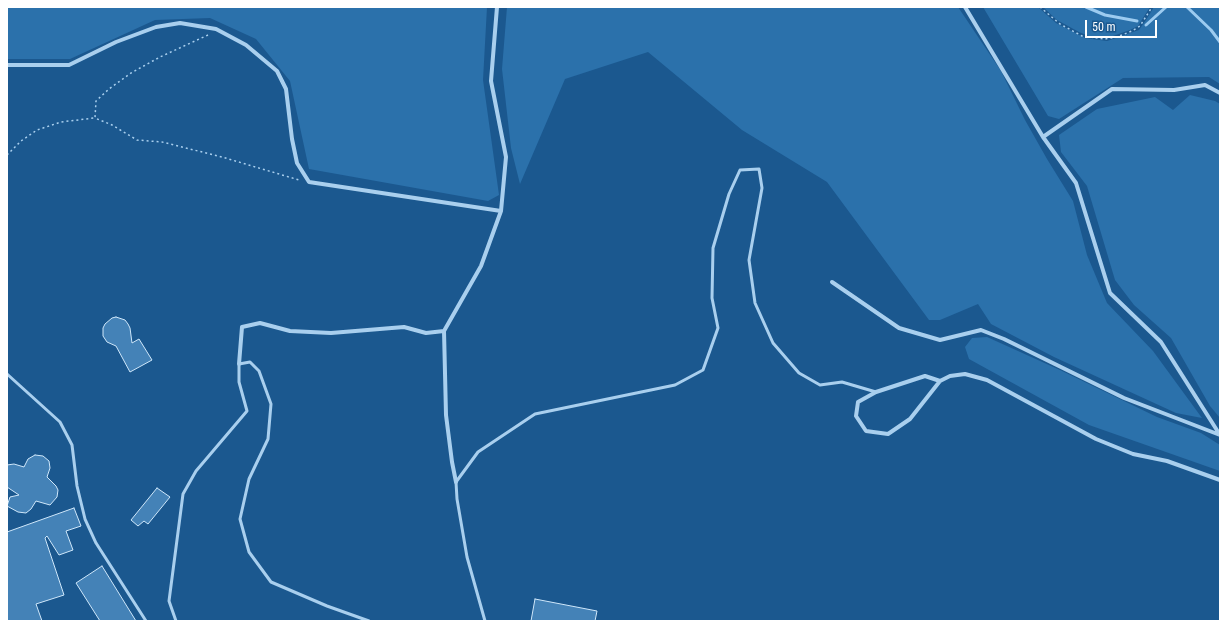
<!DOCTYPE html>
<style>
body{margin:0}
#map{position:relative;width:1227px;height:628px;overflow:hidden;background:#1b588f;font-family:"Roboto Condensed",sans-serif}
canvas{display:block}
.frame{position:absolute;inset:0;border:8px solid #fff;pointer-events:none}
.scale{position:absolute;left:1085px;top:20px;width:72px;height:18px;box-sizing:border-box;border:2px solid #fff;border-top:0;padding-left:5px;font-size:12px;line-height:14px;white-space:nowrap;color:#fff;-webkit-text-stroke:3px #1b588f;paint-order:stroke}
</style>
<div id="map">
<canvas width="1227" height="628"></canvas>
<div class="frame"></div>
<div class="scale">50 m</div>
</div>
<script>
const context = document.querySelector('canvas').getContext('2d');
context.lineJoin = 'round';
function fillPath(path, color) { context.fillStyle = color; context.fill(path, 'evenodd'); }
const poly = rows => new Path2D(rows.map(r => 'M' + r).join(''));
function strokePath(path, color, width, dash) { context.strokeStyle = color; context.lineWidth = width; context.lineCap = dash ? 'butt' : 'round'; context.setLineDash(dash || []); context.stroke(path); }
fillPath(poly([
 [7,7,487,7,483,80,499,195,488,201,309,169,290,81,256,39,210,18,155,20,70,59,7,59],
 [507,7,958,7,1001,71,1025,120,1047,159,1073,201,1087,255,1107,303,1153,351,1202,418,1176,413,1054,357,991,324,978,304,940,320,929,320,827,182,742,130,648,52,565,79,520,184,511,148,502,69],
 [983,7,1038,7,1056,23,1085,38,1107,41,1139,30,1146,20,1154,7,1220,7,1220,84,1209,77,1123,78,1059,119,1048,116],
 [1043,7,1150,7,1138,26,1130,30,1113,36,1102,38,1091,37,1079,32,1057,20],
 [1190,95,1215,101,1220,104,1220,418,1210,406,1171,338,1134,305,1115,280,1087,186,1061,152,1059,135,1097,109,1155,97,1173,110],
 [987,337,1060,370,1157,417,1201,433,1220,445,1220,471,1089,425,969,359,965,347,972,338]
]), '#2b71ab');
strokePath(poly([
 [1086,7,1105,15,1137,21],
 [1187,7,1211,30,1220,42],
 [1146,25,1166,7]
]), '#9ccbf0', 3);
const building = poly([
 [116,317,125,320,128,324,130,328,132,343,139,339,152,360,130,372,116,346,107,342,103,336,103,328,105,324,112,318,116,317],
 [35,455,43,456,49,461,50,468,47,477,56,486,58,490,57,497,50,505,36,501,31,509,26,513,18,512,7,506,10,497,19,495,7,487,7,465,14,464,24,467,28,459,35,455],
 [157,488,170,497,148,524,144,521,138,526,131,520,157,488],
 [74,508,81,526,66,531,73,550,59,555,47,536,45,538,64,595,36,604,42,621,7,621,7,532,74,508],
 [102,566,136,621,100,621,76,583,102,566],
 [535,599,597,611,595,621,531,621,535,599]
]);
fillPath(building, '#4482b7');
strokePath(building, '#cfe7fa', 1);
strokePath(poly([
 [1040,7,1060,24,1082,36,1105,39,1117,37,1132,31,1140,26,1152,7],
 [208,35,160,57,131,73,109,89,96,101,95,118,112,125,137,140,162,142,222,157,299,180],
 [7,155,21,141,37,130,61,122,94,118]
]), '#a9cfee', 1.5, [2, 3]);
strokePath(poly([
 [7,374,60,422,72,445,77,486,85,519,96,543,146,621],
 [176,621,169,601,183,494,196,471,247,411,239,382,239,364,250,362,259,371,271,404,268,439,249,479,240,519,249,552,271,582,327,606,369,621],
 [485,621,467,557,457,499,456,482,478,452,535,414,675,385,703,370,718,328,712,298,713,248,729,194,740,170,759,169,762,188,749,260,755,303,773,343,799,373,820,385,842,382,876,392]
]), '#a9cfee', 3);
strokePath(poly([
 [965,7,1043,137,1076,183,1110,293,1161,342,1220,435],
 [7,65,69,65,116,42,156,27,180,23,216,29,246,45,277,71,286,89,292,139,297,163,309,182,501,211],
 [1043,137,1112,89,1174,90,1205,85,1220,93],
 [832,282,899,328,940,340,981,330,1004,339,1124,398,1220,435],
 [444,331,446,415,452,462,456,482],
 [239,364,242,327,260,323,290,331,331,333,404,327,426,333,444,331,481,266,501,211,506,157,491,81,497,7],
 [940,381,925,376,876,392,858,402,856,416,866,431,888,434,910,419,940,381,950,376,965,374,987,380,1096,439,1133,454,1167,461,1220,480]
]), '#a9cfee', 4);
</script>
